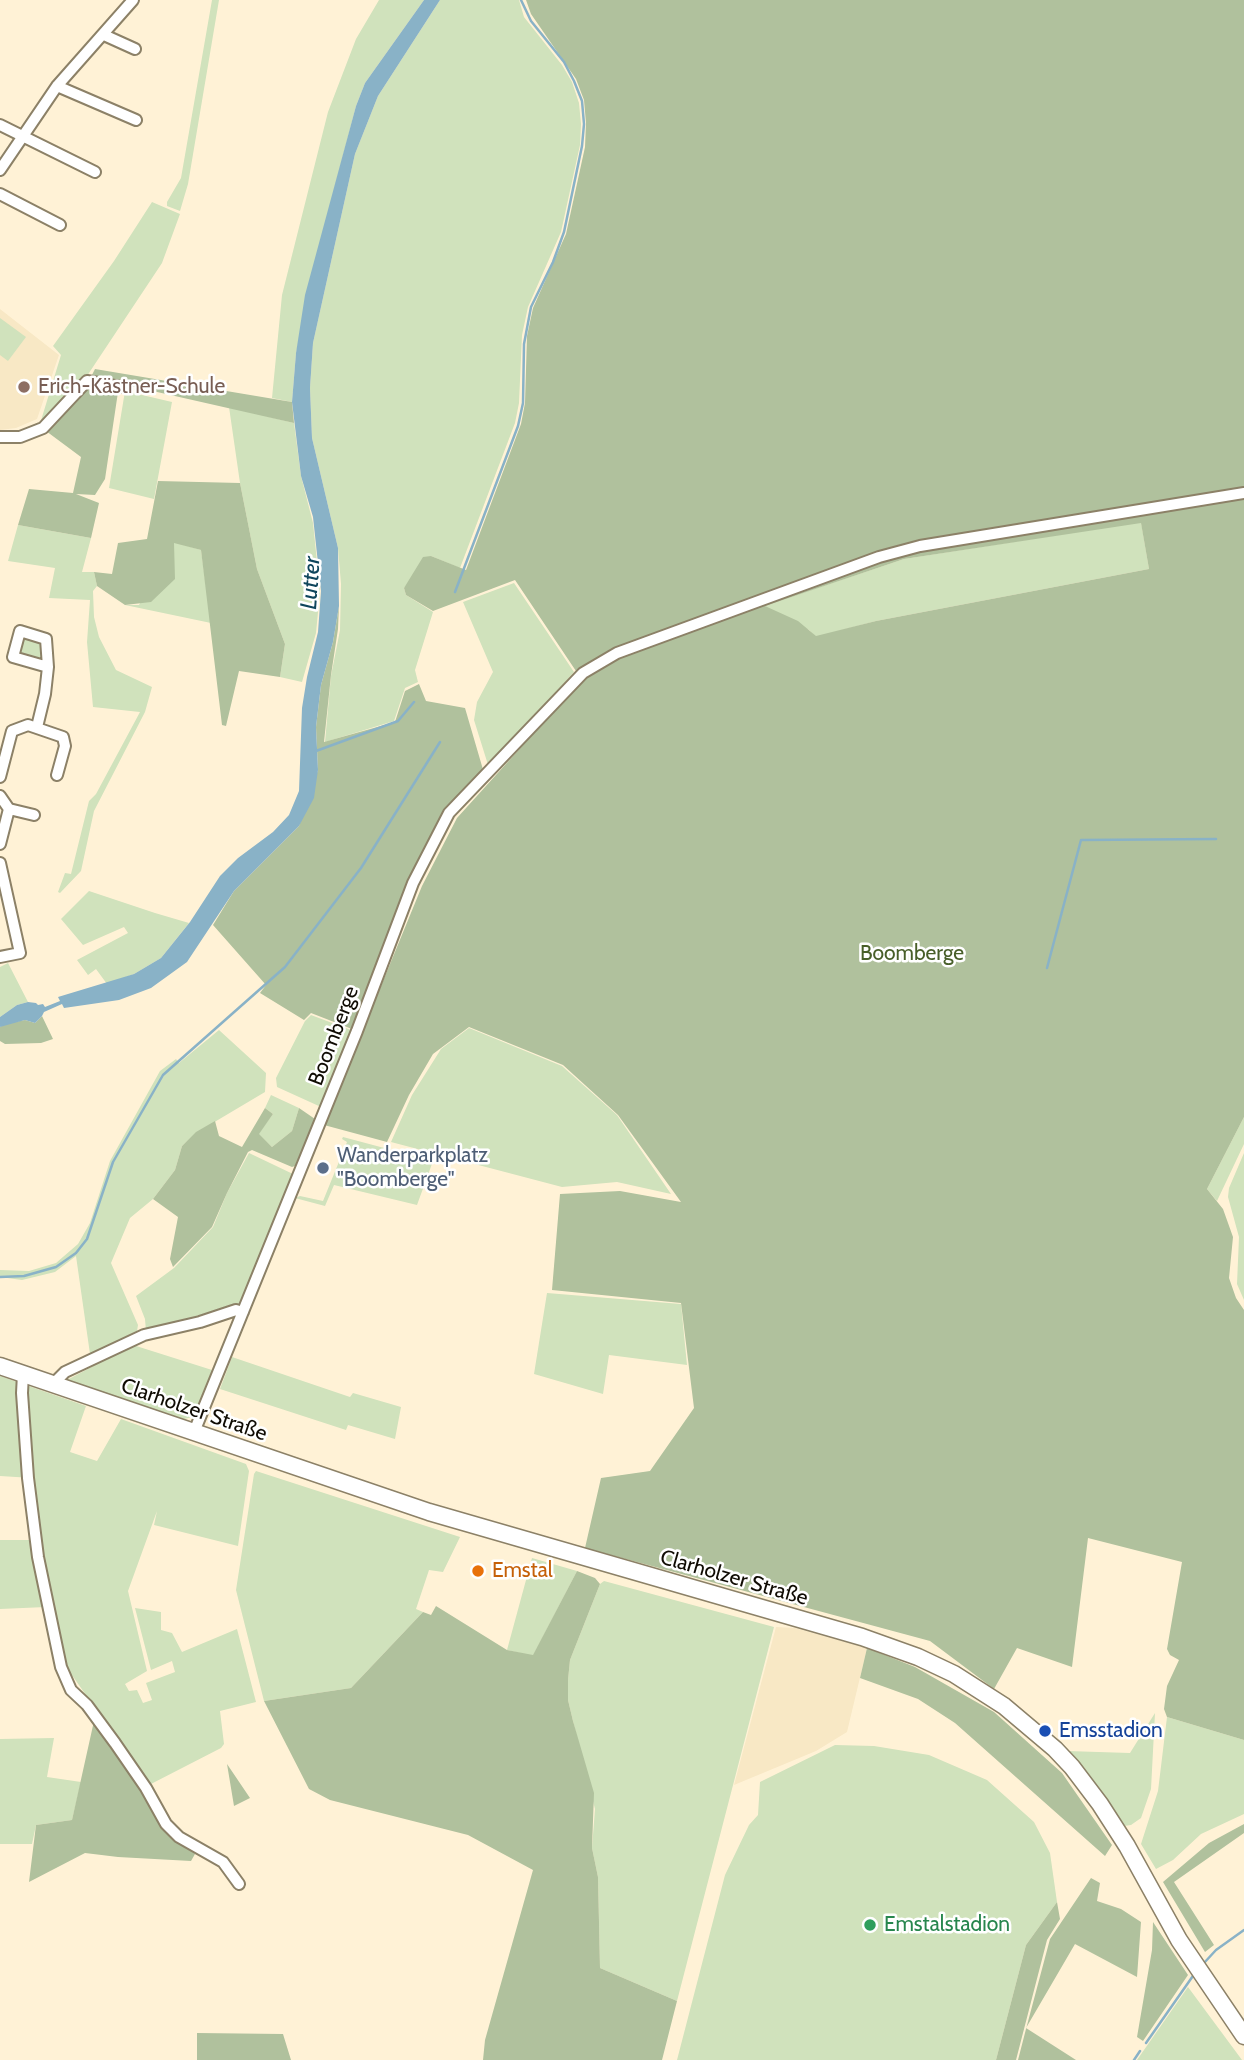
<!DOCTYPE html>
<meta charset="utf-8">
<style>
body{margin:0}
canvas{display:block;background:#fff2d6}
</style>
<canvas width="1244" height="2060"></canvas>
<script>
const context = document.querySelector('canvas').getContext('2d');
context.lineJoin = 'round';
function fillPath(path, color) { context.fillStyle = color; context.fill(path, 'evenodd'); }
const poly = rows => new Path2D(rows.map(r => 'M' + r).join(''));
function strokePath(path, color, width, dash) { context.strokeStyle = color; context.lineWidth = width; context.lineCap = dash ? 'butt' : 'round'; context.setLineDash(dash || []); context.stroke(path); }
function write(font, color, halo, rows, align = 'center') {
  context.font = font + ' Cabin,sans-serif'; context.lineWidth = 5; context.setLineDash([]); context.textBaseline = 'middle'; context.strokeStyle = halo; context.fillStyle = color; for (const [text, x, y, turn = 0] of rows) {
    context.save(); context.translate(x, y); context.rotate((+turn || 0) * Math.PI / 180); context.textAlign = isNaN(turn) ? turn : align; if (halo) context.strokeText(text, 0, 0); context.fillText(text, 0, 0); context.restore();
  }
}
fillPath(poly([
 [0,309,59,355,37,419,16,428,0,430],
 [776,1627,795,1628,867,1648,847,1732,816,1751,734,1785]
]), '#f8e8c5');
fillPath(poly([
 [212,0,219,0,188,184,180,211,167,206,167,202,181,178],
 [379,0,424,0,365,83,356,106,328,213,296,353,292,402,272,398,282,295,328,112,356,39],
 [440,0,519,0,524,17,562,65,572,82,579,103,581,124,580,145,561,232,528,307,522,335,519,403,515,423,460,568,431,556,404,588,406,595,433,612,415,670,418,682,405,688,394,721,325,742,331,676,340,630,341,584,338,548,312,438,310,388,313,343,355,154,378,96],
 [152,202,180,214,162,263,85,379,39,427,61,355,53,346,114,261],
 [0,318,26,337,8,361,0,355],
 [125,391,172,402,154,499,109,488],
 [229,407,294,423,301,476,313,523,320,591,316,633,302,682,280,677,285,644,257,569,240,483],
 [1141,522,1149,569,876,621,816,637,809,630,764,606,904,559],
 [18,525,91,538,82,572,94,572,97,586,93,591,94,617,99,637,116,670,152,687,145,712,94,811,81,871,60,893,58,892,65,873,71,874,89,801,96,794,140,712,93,707,87,642,90,600,49,598,55,568,8,561],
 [174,542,201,550,211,623,125,605,139,605],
 [514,583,574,672,489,768,474,720,477,702,493,672,463,602],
 [28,638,38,640,44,646,45,656,40,660,21,655,19,651,22,641],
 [89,891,155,913,189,923,161,958,134,974,107,984,96,969,88,975,77,960,128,933,124,927,83,945,61,919],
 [8,963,28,1002,17,1005,0,1017,0,967],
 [311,1015,351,1030,321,1107,277,1087,276,1078,305,1021],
 [469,1028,562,1066,617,1115,671,1194,617,1182,562,1187,391,1142,412,1095,441,1049],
 [219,1030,266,1073,265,1092,196,1133,182,1146,175,1170,153,1199,130,1218,111,1263,138,1325,137,1331,90,1354,76,1256,55,1272,22,1280,0,1277,0,1270,29,1271,56,1263,78,1244,90,1223,110,1161,160,1071,176,1059,179,1063],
 [271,1095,299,1108,292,1131,272,1147,258,1134,273,1114,265,1108],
 [1244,1117,1244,1144,1217,1201,1207,1189],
 [343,1137,433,1161,417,1205,334,1185,325,1206,295,1198,300,1196,323,1201,347,1142,342,1139],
 [249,1153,293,1174,245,1295,236,1307,146,1331,145,1319,136,1296,174,1268,213,1227,227,1193],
 [1244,1153,1244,1300,1237,1284,1239,1237,1228,1197,1229,1188],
 [547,1293,681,1304,687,1365,609,1355,603,1394,534,1374],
 [133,1345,212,1370,193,1417,184,1419,67,1380],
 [232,1357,350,1397,353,1393,401,1407,395,1439,348,1425,346,1430,220,1389],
 [0,1376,86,1406,70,1452,97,1461,121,1419,246,1464,249,1471,238,1546,154,1525,157,1511,128,1591,147,1671,125,1684,129,1691,137,1690,143,1703,152,1700,146,1683,175,1672,172,1661,151,1670,135,1608,161,1612,161,1630,172,1633,182,1652,237,1629,256,1702,220,1711,224,1744,221,1748,149,1785,67,1668,39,1540,32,1478,0,1476],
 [256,1471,460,1537,443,1572,429,1570,416,1609,423,1612,351,1688,264,1701,236,1590,254,1474],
 [0,1540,32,1540,46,1607,0,1609],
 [532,1558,577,1571,533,1656,507,1650],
 [604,1581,774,1627,677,2001,600,1968,598,1877,592,1848,595,1809,573,1721,568,1700,568,1680,570,1660,600,1584],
 [1155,1713,1151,1789,1141,1818,1131,1825,1124,1826,1106,1800,1067,1751,1130,1753],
 [1167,1717,1244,1740,1244,1814,1201,1834,1173,1860,1156,1869,1141,1844,1158,1791],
 [54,1738,47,1777,81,1782,72,1820,36,1825,32,1844,0,1844,0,1739],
 [835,1745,874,1746,929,1755,987,1780,1034,1822,1050,1853,1057,1902,1026,1945,996,2060,677,2060,725,1875,749,1825,758,1815,760,1782],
 [1188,1987,1242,2060,1137,2060]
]), '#d0e2bc');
fillPath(poly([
 [526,0,1244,0,1244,1117,1207,1189,1223,1209,1233,1237,1229,1278,1236,1298,1244,1310,1244,1740,1167,1717,1164,1709,1167,1686,1179,1660,1170,1655,1167,1649,1182,1562,1088,1538,1072,1667,1017,1648,994,1689,930,1641,585,1548,601,1478,650,1471,694,1408,681,1303,552,1290,560,1194,620,1191,681,1202,618,1115,563,1065,469,1027,433,1054,409,1095,387,1142,324,1125,422,886,457,818,582,680,515,580,433,611,406,595,404,588,423,557,431,556,466,570,521,424,525,403,527,336,533,308,566,234,585,147,586,123,584,100,576,79,531,14],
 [1141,523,1149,569,876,621,816,636,798,621,765,606,904,559],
 [95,369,292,402,294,423,91,377],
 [86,386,118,392,105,479,95,495,76,494,99,503,91,538,18,525,29,489,73,493,81,457,46,431],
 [158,481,240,483,257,569,285,644,280,677,239,671,226,726,222,725,201,550,174,543,175,579,151,602,125,605,97,586,94,572,112,574,118,543,147,539],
 [339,606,338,629,331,675,324,742,395,722,405,691,419,684,426,701,465,708,484,773,446,811,409,883,352,1029,311,1013,304,1020,260,993,266,985,213,925,234,891,299,826,318,770,316,727,321,685,333,642],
 [42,1016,53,1039,41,1043,5,1044,0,1041,0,1027,5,1024,25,1020,35,1023],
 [265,1108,273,1114,259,1134,272,1147,292,1131,299,1108,315,1119,295,1166,292,1167,252,1150,248,1152,227,1193,212,1227,173,1267,170,1259,178,1217,153,1199,175,1170,182,1146,196,1132,215,1121,219,1136,242,1147],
 [577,1571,595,1578,600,1584,570,1660,568,1680,568,1700,573,1721,594,1793,592,1848,598,1877,600,1968,677,2001,662,2060,483,2060,485,2040,533,1870,468,1835,330,1800,309,1789,264,1701,351,1688,423,1612,431,1615,436,1606,507,1650,533,1655],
 [867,1648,915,1667,994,1712,1062,1773,1112,1845,1105,1856,955,1723,918,1699,860,1678],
 [94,1721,177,1841,195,1854,191,1861,118,1857,85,1853,29,1882,36,1825,72,1820],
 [227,1764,250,1798,234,1806],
 [1244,1824,1244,1833,1174,1882,1214,1945,1205,1952,1163,1882,1209,1843],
 [1091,1878,1100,1883,1097,1901,1121,1909,1141,1922,1137,1977,1075,1944,1026,2028,1076,2060,1018,2060,1026,2029,1050,1939],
 [1057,1902,1060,1919,1047,1940,1016,2060,996,2060,1026,1945],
 [1153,1922,1188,1975,1143,2041,1137,2037,1152,1950],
 [197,2033,283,2034,291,2060,197,2060]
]), '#b0c19d');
fillPath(poly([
 [424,0,440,0,378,96,355,154,313,343,310,388,312,438,338,548,339,606,333,642,321,685,316,727,318,770,314,798,299,826,234,891,187,962,151,988,119,1000,64,1008,62,1004,44,1012,42,1016,35,1023,25,1020,0,1027,0,1017,17,1005,28,1002,36,1003,38,1005,43,1004,45,1007,60,1001,58,997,134,974,161,958,190,922,220,876,238,858,273,832,289,815,299,791,302,708,307,677,318,632,321,591,313,517,301,476,292,402,296,353,305,295,356,106,365,83]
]), '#89b2c7');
strokePath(poly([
 [455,592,518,426,523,403,524,344,531,307,553,262,564,232,582,146,584,124,582,101,574,81,564,62,531,21,521,0],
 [316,751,398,721,414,702],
 [1047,968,1081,840,1216,839],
 [0,1277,24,1276,56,1267,76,1253,87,1239,113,1162,163,1075,285,967,361,868,440,742],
 [1204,1963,1216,1950,1244,1930],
 [1146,2043,1195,1973],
 [1134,2060,1140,2051]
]), '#89b2c7', 2.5);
const street = poly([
 [104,35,135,49],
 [57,86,136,120],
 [0,125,95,172],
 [0,170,57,86,133,0],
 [0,194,60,225],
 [0,437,20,437,43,428,87,381,120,387],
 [37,727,45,694,48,667,13,657,20,631,46,639,48,667],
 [0,777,12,731,28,725,63,737,65,746,57,775],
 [0,796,9,809,0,844],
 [9,809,34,815],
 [0,863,20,953,0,957],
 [23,1374,22,1393,28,1478,38,1557,61,1667,71,1690,87,1705,115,1743,146,1788,166,1824,179,1837,223,1862,239,1884],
 [53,1384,65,1372,144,1335,200,1322,236,1310,243,1312],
 [194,1432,357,1031,413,883,449,813,583,673,617,653,879,557,920,546,1244,493]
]);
const secondary = poly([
 [0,1366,429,1512,862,1637,918,1657,954,1674,1004,1706,1055,1749,1072,1767,1100,1804,1127,1846,1179,1940,1244,2036]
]);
strokePath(street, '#8c8167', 14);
strokePath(secondary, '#8c8167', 19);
strokePath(street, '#fff', 10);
strokePath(secondary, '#fff', 16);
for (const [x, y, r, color] of [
 [24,387,7,"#8d6e63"],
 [323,1168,7,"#5c6f8a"],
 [478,1571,7,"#e8710a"],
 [1045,1731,7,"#1a4fb4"],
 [870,1925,7,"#2e9e5b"]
]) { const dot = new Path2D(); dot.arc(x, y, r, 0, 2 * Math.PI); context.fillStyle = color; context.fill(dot); strokePath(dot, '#fff', 2.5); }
write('21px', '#785e54', '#fff', [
 ["Erich-Kästner-Schule",38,387]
], 'left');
write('21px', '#485f29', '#fff', [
 ["Boomberge",912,954]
]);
write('21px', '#0f0b03', '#fff', [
 ["Boomberge",334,1036,-69],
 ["Clarholzer Straße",194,1410,19],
 ["Clarholzer Straße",734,1578,16]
]);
write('21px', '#4e5e75', '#fff', [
 ["Wanderparkplatz",337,1156],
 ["\"Boomberge\"",337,1180]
], 'left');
write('21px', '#c56008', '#fff', [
 ["Emstal",492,1571]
], 'left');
write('21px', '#164399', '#fff', [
 ["Emsstadion",1059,1731]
], 'left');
write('21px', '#27864d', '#fff', [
 ["Emstalstadion",884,1925]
], 'left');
write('italic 23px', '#0e455c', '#fff', [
 ["Lutter",311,583,-86]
]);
</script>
